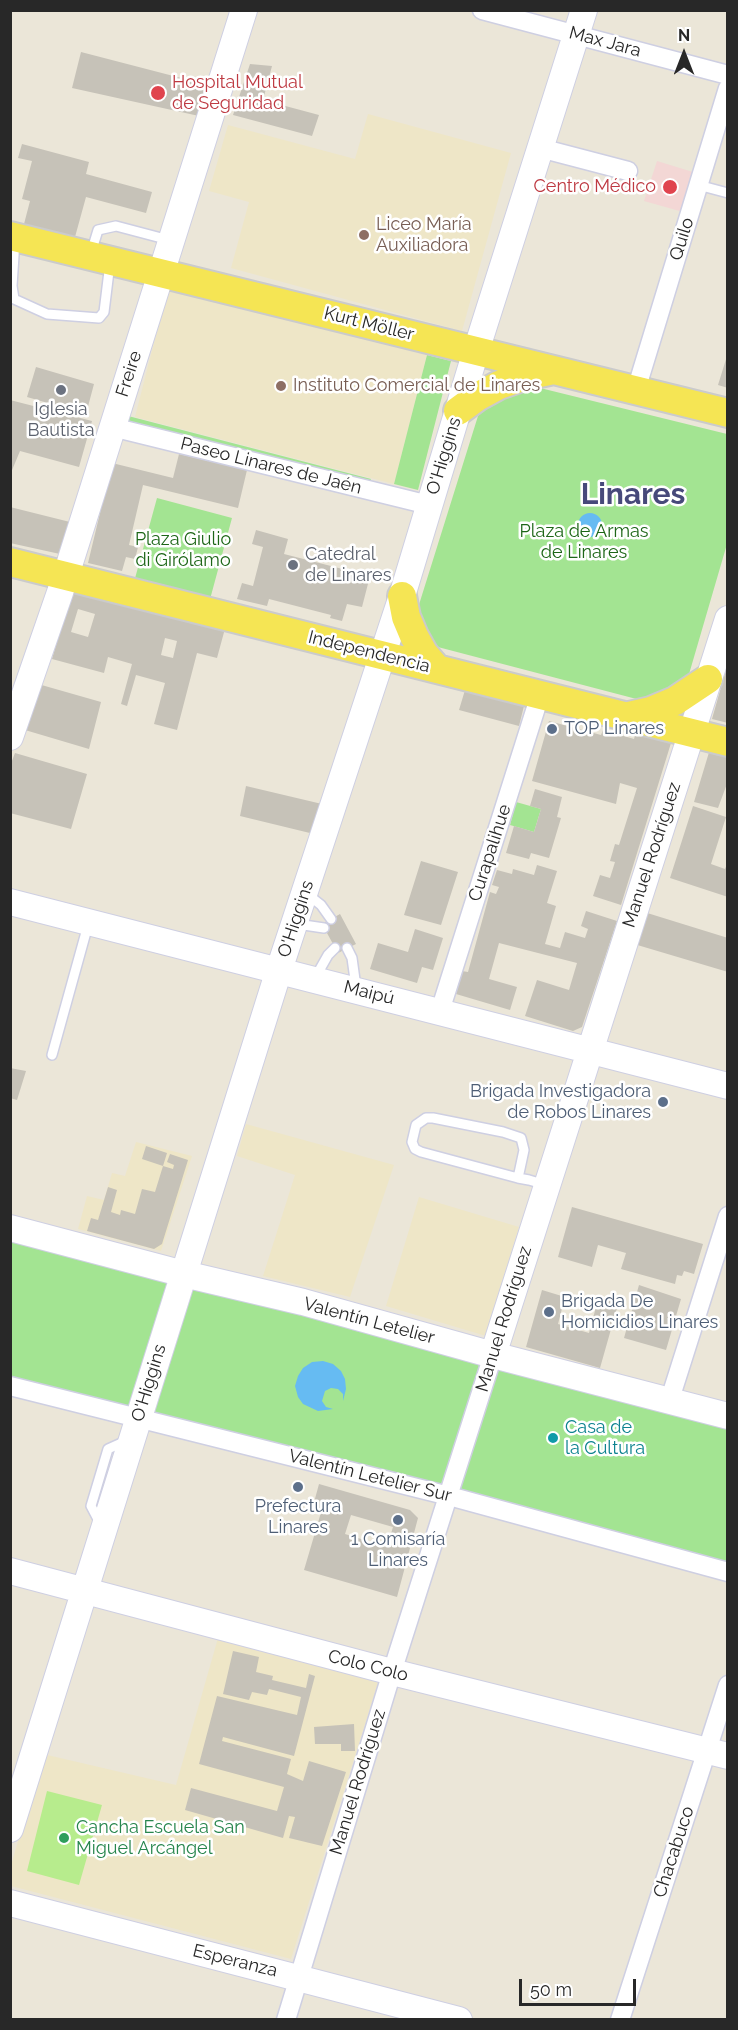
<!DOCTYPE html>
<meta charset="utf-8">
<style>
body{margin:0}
#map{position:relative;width:738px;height:2030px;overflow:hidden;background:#ebe6d8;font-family:Raleway,sans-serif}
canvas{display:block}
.frame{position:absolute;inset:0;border:12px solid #282828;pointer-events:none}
.north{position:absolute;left:654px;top:24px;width:60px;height:60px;-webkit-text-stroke:4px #fff;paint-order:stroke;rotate:0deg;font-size:16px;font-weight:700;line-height:24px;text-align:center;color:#282828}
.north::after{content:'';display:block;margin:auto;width:21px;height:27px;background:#282828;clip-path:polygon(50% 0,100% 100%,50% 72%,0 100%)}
.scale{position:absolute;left:519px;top:1979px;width:117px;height:27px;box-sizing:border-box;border:3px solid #282828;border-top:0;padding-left:8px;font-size:18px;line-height:21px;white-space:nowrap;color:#282828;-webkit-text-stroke:4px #fff;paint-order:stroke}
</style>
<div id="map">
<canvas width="738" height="2030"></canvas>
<div class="frame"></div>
<div class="north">N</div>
<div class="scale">50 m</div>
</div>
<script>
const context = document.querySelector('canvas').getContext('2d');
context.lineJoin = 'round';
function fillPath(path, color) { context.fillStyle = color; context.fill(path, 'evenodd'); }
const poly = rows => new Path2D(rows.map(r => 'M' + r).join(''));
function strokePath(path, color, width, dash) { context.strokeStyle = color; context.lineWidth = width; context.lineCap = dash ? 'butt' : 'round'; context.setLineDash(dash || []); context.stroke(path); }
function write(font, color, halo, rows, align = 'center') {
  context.font = font + ' Raleway,sans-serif'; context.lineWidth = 5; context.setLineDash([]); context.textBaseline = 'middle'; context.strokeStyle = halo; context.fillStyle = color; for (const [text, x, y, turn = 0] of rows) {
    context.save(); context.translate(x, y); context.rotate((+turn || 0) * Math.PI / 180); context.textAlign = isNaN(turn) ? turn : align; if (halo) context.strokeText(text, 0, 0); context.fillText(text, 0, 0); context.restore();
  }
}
fillPath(poly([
 [368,114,511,153,462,331,231,268,249,202,209,191,228,125,355,159],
 [168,288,427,355,394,484,135,417],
 [246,1124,394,1165,350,1297,263,1276,295,1175,237,1156],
 [136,1142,192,1156,161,1251,78,1229,87,1196,104,1200,112,1173,125,1176],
 [419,1197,519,1227,486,1336,386,1306],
 [218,1638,379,1680,291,1959,11,1886,10,1869,43,1754,176,1785]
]), '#eee6c7');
fillPath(poly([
 [657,161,696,173,683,212,644,201]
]), '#f3d7d5');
fillPath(poly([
 [427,355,451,361,418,490,394,484],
 [532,386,727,434,727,544,687,681,648,702,434,646,417,611,478,416,486,406],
 [122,414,132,417,371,479,368,487,118,425],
 [157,498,232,518,209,603,134,582],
 [516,802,541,809,534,832,510,825],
 [10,1240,727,1425,727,1565,11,1376]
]), '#a3e492');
fillPath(poly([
 [47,1791,102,1805,79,1885,27,1871]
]), '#b7ec8d');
fillPath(poly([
 '578 525a12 12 0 1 1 24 0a12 12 0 1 1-24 0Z',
 [323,1361,333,1364,341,1371,345,1379,346,1389,343,1401,343,1394,338,1389,331,1388,325,1391,322,1401,326,1407,333,1409,318,1411,303,1404,298,1397,295,1386,298,1376,303,1368,312,1362]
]), '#66bbf2');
fillPath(poly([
 [81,52,208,85,199,116,72,88],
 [250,64,272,66,263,100,319,115,312,136,233,115],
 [22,144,89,162,86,174,152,192,146,213,86,197,75,237,24,224,30,201,22,199,32,161,18,158],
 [727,356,728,356,728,388,718,385],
 [36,367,94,384,86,414,27,397],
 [10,400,92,421,79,467,20,451,10,475],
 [179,454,247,470,238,508,143,485,129,545,138,547,135,559,126,557,122,571,88,563,112,463,173,478],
 [10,507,70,522,60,554,10,543],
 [256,530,288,539,284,554,370,576,362,607,347,604,342,621,330,618,331,615,269,599,267,606,237,599,242,583,253,586,263,547,252,544],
 [73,585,226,625,217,658,197,653,177,730,154,724,165,683,136,675,127,706,121,704,132,664,108,657,104,673,52,659],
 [78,609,95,614,88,637,71,632],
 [165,638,177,641,173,658,161,655],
 [727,666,728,666,728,723,712,719],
 [38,684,101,702,89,749,25,730],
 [465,690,524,706,519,726,459,710],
 [549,721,601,735,603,730,634,739,636,732,671,743,621,905,593,896,600,875,610,878,615,862,610,861,615,844,619,845,637,788,620,783,616,804,532,781],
 [710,749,728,753,728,781,718,808,694,802],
 [15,753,87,774,71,829,10,813,10,766],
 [246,786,322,804,314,834,240,816],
 [535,789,562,797,557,817,561,818,549,858,531,853,529,859,506,853,514,826,534,832,541,809,530,806],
 [693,806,726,817,711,864,725,869,728,862,728,897,670,878],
 [421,861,458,872,441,925,404,915],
 [537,865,557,871,547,903,556,906,545,944,560,948,565,932,585,938,588,929,581,926,586,911,617,921,582,1027,573,1031,525,1016,537,980,569,990,577,963,499,943,489,979,517,987,510,1010,456,994,462,971,468,972,490,892,496,894,499,887,492,885,497,870,512,874,513,869,534,875],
 [644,912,728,938,728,972,634,944],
 [340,914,356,944,338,953,322,924],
 [415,929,443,938,433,970,422,967,417,983,370,969,378,943,408,952],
 [10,1068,26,1071,17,1100,10,1098],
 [146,1146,167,1153,163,1166,142,1159],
 [170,1154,188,1160,162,1244,154,1249,87,1231,91,1218,98,1220,108,1187,117,1190,111,1212,120,1215,121,1210,135,1214,142,1189,155,1192,163,1166,173,1169,174,1165,167,1162],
 [572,1207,703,1244,694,1274,684,1271,682,1276,677,1275,675,1284,621,1269,626,1253,598,1245,592,1267,558,1257],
 [639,1285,681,1299,666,1350,624,1338],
 [542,1290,565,1297,558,1324,589,1333,599,1296,619,1301,600,1368,526,1347],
 [319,1484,410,1510,418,1518,397,1597,304,1570,322,1509,313,1506],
 [351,1515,393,1527,387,1547,345,1534],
 [233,1651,259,1657,256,1672,273,1676,272,1680,306,1688,309,1674,315,1676,294,1756,223,1737,222,1741,291,1759,287,1774,303,1781,309,1761,346,1772,322,1846,289,1838,295,1817,289,1816,283,1838,185,1810,191,1788,277,1811,284,1787,199,1764,217,1696,297,1715,301,1697,269,1689,267,1695,252,1692,249,1700,223,1694],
 [354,1724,355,1751,341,1751,341,1744,315,1744,314,1727]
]), '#c6c2b8');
const lane = poly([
 [698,185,728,193],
 [15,240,12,286,14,299,47,314,99,318,104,312,110,263],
 [91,253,98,230,116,226,169,240],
 [307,894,321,905,331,919],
 [297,924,324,928],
 [347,948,352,958,356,987],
 [315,978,328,955,335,948],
 [52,1055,88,925],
 [518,1178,524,1150,521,1138,503,1132,433,1118,426,1118,416,1125,412,1142,415,1149,421,1152,518,1178,529,1180,546,1185],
 [101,1525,91,1506,108,1449,128,1440]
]);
const street = poly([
 [482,10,728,75],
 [540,148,628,171],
 [636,390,728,88],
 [112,427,429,505],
 [440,1011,540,695],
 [10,1386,449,1496,728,1572],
 [670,1399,728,1216],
 [286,2020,392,1672,493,1355],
 [620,2020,728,1685]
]);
const secondary = poly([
 [10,737,66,575,244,10],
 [10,902,728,1086],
 [10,1228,184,1274,303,1302,493,1355,728,1416],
 [493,1355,728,619],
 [10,1571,392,1672,728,1756],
 [10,1829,279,970,402,596,476,351,584,10],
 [10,1903,459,2020]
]);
const primary = poly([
 [10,236,728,413],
 [458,411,477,397,499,385,525,376,549,371],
 [10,562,728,742],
 [402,596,406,617,414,636,424,654,437,669],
 [629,716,651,711,675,701,708,679]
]);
strokePath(lane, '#cecfe2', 12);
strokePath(street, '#cecfe2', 21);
strokePath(secondary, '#cecfe2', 28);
strokePath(primary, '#cbcbcb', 32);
strokePath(lane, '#fff', 9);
strokePath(street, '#fff', 18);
strokePath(secondary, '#fff', 26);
strokePath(primary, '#f5e554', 28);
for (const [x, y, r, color] of [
 [158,93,8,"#e0444e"],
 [670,187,8,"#e0444e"],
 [364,235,6,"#8d6e63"],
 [281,386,6,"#8d6e63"],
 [61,390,6,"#6b7280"],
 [293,565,6,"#6b7280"],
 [552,729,6,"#5c6f8a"],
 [663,1102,6,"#5c6f8a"],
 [549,1312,6,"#5c6f8a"],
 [553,1438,6,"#0f9aa8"],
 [298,1487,6,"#5c6f8a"],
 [398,1520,6,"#5c6f8a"],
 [64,1838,6,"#2e9e5b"]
]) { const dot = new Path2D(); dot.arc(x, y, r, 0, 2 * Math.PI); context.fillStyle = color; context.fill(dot); strokePath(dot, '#fff', 2); }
write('18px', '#282828', '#fff', [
 ["Max Jara",605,42,15],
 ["Quilo",682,239,-73],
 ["Kurt Möller",369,324,14],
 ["Freire",129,374,-72],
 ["O'Higgins",444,456,-73],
 ["Paseo Linares de Jaén",271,466,14],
 ["Independencia",369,652,14],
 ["Curapalihue",490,853,-72],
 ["Manuel Rodríguez",652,855,-72],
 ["O'Higgins",296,919,-72],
 ["Maipú",369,993,14],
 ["Manuel Rodríguez",504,1319,-73],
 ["Valentín Letelier",369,1321,15],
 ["O'Higgins",149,1383,-73],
 ["Valentín Letelier Sur",370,1476,14],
 ["Colo Colo",368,1666,14],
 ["Manuel Rodríguez",358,1782,-73],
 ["Chacabuco",674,1852,-72],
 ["Esperanza",235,1961,14]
]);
write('18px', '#be3a42', '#fff', [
 ["Hospital Mutual",172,83],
 ["de Seguridad",172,104],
 ["Centro Médico",656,187,"right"]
], 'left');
write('18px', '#785e54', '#fff', [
 ["Liceo María",376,225],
 ["Auxiliadora",376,246],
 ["Instituto Comercial de Linares",293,386]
], 'left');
write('18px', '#5b616d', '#fff', [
 ["Iglesia",61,410],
 ["Bautista",61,431],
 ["Catedral",305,555,"left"],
 ["de Linares",305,576,"left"]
]);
write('18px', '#1d6617', '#fff', [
 ["Plaza de Armas",584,532],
 ["de Linares",584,553],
 ["Plaza Giulio",183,540],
 ["di Girólamo",183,561]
]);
write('18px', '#4e5e75', '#fff', [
 ["TOP Linares",564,729],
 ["Brigada Investigadora",651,1092,"right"],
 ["de Robos Linares",651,1113,"right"],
 ["Brigada De",561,1302],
 ["Homicidios Linares",561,1323],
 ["Prefectura",298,1507,"center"],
 ["Linares",298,1528,"center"],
 ["1 Comisaría",398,1540,"center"],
 ["Linares",398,1561,"center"]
], 'left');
write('18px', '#0d838f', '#fff', [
 ["Casa de",565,1428],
 ["la Cultura",565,1449]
], 'left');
write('18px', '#27864d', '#fff', [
 ["Cancha Escuela San",76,1828],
 ["Miguel Arcángel",76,1849]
], 'left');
write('bold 30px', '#47497a', '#fff', [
 ["Linares",633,495]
]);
</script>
